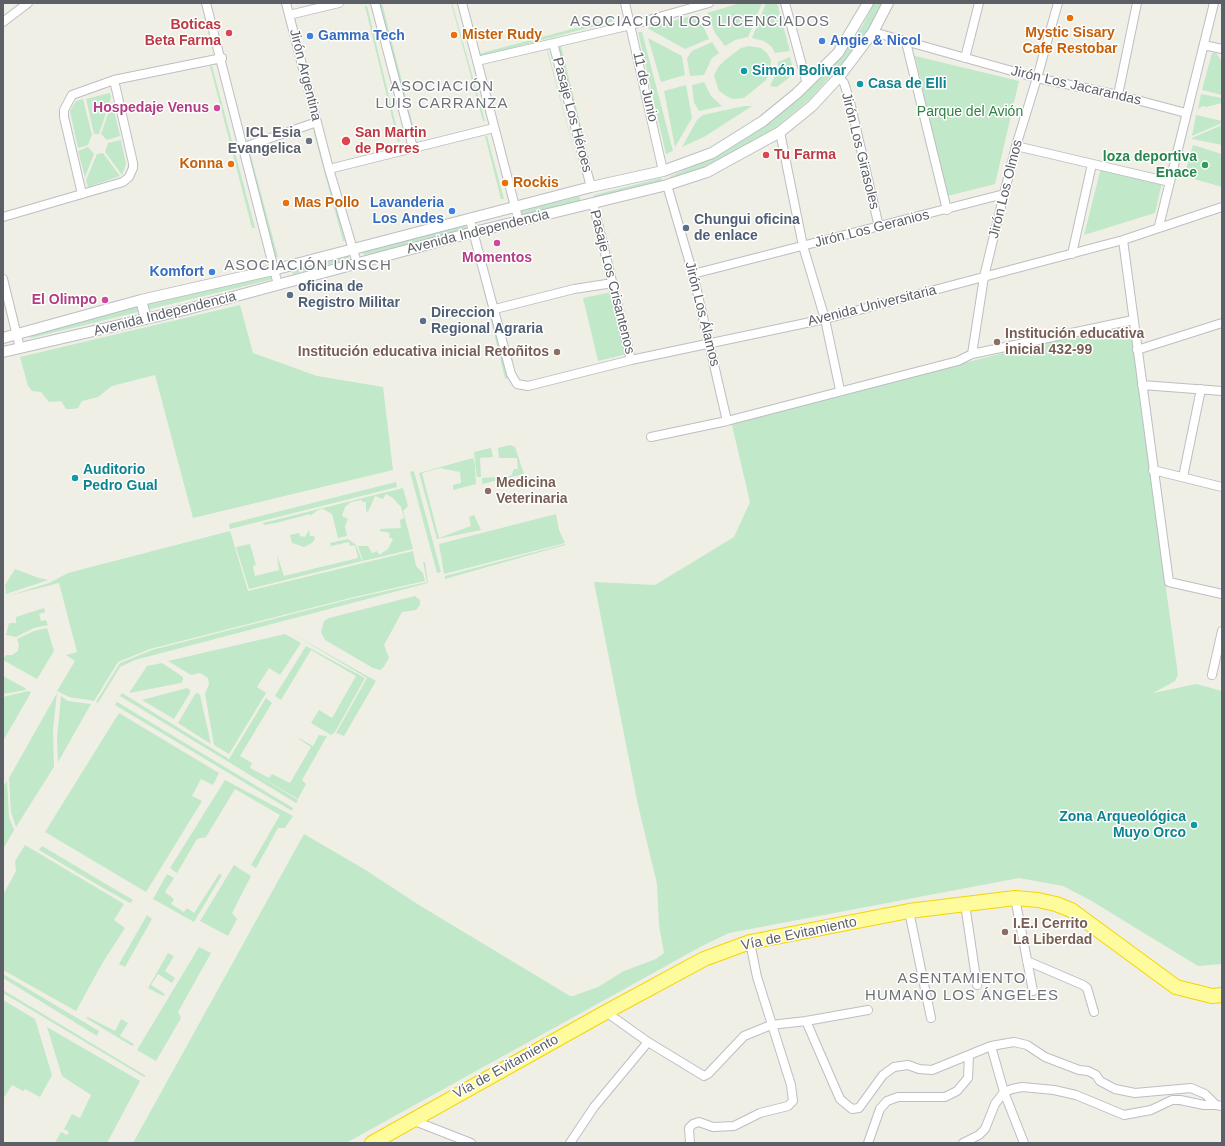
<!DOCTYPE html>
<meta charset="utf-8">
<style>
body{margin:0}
#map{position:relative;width:1225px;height:1146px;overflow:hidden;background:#f0efe5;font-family:Arial,sans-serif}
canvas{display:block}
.frame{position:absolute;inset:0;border:4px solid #5d5f66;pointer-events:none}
</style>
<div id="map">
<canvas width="1225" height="1146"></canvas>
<div class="frame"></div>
</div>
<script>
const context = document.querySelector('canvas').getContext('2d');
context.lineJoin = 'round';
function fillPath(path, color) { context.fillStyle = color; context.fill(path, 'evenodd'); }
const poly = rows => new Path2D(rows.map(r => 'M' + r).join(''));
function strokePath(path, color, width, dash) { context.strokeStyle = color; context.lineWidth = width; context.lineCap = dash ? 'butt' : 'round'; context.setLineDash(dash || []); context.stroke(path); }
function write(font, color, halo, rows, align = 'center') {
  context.font = font + ' Arial,sans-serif'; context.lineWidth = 3; context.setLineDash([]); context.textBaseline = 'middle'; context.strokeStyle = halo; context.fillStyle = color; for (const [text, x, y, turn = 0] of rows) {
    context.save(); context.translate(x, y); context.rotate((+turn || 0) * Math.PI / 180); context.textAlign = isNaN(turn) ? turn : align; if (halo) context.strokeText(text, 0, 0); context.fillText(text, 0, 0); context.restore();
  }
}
fillPath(poly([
 [379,3,382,3,416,137,413,138],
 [451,3,452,3,485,121,483,121],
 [740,3,762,3,748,37,735,40,725,46,715,33,707,13],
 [766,3,777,3,790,51,775,53,772,47,764,41,752,38],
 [874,3,882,3,870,28,854,50,810,99,770,132,729,159,699,173,668,181,671,176,726,151,774,120,791,105,813,84,847,47,863,25],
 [365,6,367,6,400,142,398,142],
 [698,14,709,39,685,49,647,28],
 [613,18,614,21,478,57,478,54],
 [638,32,642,32,673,151,666,154],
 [648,38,682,56,685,75,661,82],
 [712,42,719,53,712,58,704,75,690,76,687,58,692,51],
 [561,46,594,179,591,180,557,47],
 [749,46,761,48,767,53,771,60,770,72,766,80,744,98,733,99,728,97,719,91,714,76,718,67,725,60,741,48],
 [547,51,548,51,582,181],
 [1212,53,1216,53,1222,62,1222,95,1202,90],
 [915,56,1019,81,995,184,947,196],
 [790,57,794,74,777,87,770,86,778,70,778,62],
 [210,66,212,66,255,228,252,228],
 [704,82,711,96,722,106,699,111,694,102,692,85],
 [686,85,692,118,675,147,664,91],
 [110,93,111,98,99,134,94,134,86,99],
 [1201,94,1222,98,1222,103,1206,107,1203,106,1198,109],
 [83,99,92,135,88,145,78,148,70,111,76,101],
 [112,102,120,136,107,140,101,134],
 [744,106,752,106,704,137,682,147,697,120,703,115],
 [1196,115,1222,121,1222,123,1192,136],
 [1222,125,1222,145,1192,139,1192,138],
 [315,129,345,241,343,241,313,130],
 [485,136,487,136,504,199,501,199],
 [121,140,126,164,122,175,105,152,108,143],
 [248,145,278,257,275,258,246,146],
 [1193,145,1222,154,1222,187,1184,176],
 [88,147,94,154,85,177,78,151],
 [103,153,120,176,88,187,86,180,97,154],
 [1101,168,1162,183,1155,213,1084,235],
 [661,178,664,181,594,199,593,198,594,195],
 [577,197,580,197,580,202,522,215,521,214,522,211],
 [466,225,467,231,365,255,362,253,365,250],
 [473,247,509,378,507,379,505,378],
 [348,255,349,258,347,260,294,274,290,271,290,269],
 [269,274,272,277,270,280,31,338,27,335,29,333],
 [612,292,627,354,598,361,583,298],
 [240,305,253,353,317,376,383,387,393,470,193,518,155,375,112,386,98,397,82,401,78,408,72,409,66,409,61,401,49,402,41,392,32,391,28,386,20,357],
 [1124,323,1132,328,1140,402,1178,675,1175,681,1153,693,1196,684,1222,691,1222,964,1198,966,1090,900,1063,886,1019,878,729,933,702,946,346,1143,133,1143,304,834,364,869,419,905,570,996,573,996,598,987,624,971,656,959,664,953,659,925,657,884,638,805,594,582,655,585,734,537,750,502,731,421],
 [510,445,515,447,524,474,482,484,482,478,511,476,514,469,518,469,517,458,499,458,498,448],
 [491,448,493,457,480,458,481,477,477,477,474,452],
 [473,458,475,464,476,484,453,490,453,485,461,483,460,472,440,468,422,473,439,538,471,526,469,517,474,515,481,530,437,539,419,473],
 [414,471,441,572,437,573,410,472],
 [396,482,397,487,230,529,229,524],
 [403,488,408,506,403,511,413,549,363,561,358,546,368,546,372,553,377,551,379,555,388,549,393,539,389,537,390,533,380,531,380,529,401,528,400,520,404,518,401,507,393,498,386,494,383,499,375,496,368,512,366,511,366,502,362,502,362,500,351,502,345,507,342,516,348,519,345,526,347,536,338,538,332,514,323,509,318,510,310,516,310,514,276,523,264,525,263,523],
 [556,514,559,530,565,543,444,574,439,544],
 [309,530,310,536,314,536,315,539,312,543,304,547,292,543,290,535,299,533,300,536,305,537],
 [230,531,248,591,413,551,416,566,423,573,425,581,350,598,150,649,118,662,94,701,69,697,57,691,75,661,66,655,77,652,59,583,8,596,49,583,68,573],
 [348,539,356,545,362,561,249,589,236,547,250,544,256,565,253,566,255,576,279,570,277,555,284,576,358,558,355,545,350,546,349,542,331,546,330,543],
 [565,544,565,545,445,579,445,576],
 [423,562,425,562,428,583,135,660,120,667,98,703,96,702,120,663,152,650,351,599,427,582],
 [15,569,39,578,48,580,6,594,5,585],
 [415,596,420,600,420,605,416,610,402,612,384,645,389,658,383,668,380,670,373,668,325,640,321,632,324,621,329,618],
 [44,608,45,612,39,614,41,621,46,620,48,625,34,628,16,637,6,635,9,623,16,623,16,617],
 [47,628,54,651,37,679,3,660,6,655,12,655,18,651,19,645,17,639,34,631],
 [291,633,376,681,344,736,336,733,367,678],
 [285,634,301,643,280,675,269,668,257,687,266,693,229,754,214,745,205,694,209,684,208,678,200,673,191,675,168,661],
 [306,646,365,678,335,732,331,735,311,723,319,710,332,718,356,676,311,650,281,700,275,696],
 [162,663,183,677,183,680,181,683,129,693,147,666],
 [3,676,25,688,26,690,3,694],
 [187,688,190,690,190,693,174,719,142,700],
 [28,691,31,692,29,696,3,741,3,697],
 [57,693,53,730,54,767,16,827,11,812,9,778],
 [122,693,229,759,266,698,272,703,240,756,252,763,250,768,269,778,272,774,290,783,311,747,299,739,299,738,313,746,319,735,327,736,302,780,306,784,298,799,252,772,298,800,296,803,120,696],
 [198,693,200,695,211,744,178,723,195,694],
 [61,696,68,701,91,704,58,762,57,739],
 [117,702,293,808,292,811,115,705],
 [119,713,219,773,213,785,201,779,192,796,202,801,146,892,45,832],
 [225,780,293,816,285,828,278,828,256,868,251,865,280,815,235,789,206,837,197,839,177,873,170,868],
 [7,781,9,817,14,830,3,849,3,787],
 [25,845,124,904,114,920,125,928,103,962,76,1011,3,970,3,895,16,871,15,861],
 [42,846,133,900,130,903,103,888,39,850],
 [234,865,251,876,232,913,237,919,228,936,200,921],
 [167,874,174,878,165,892,174,899,171,904,184,912,187,908,194,913,219,874,222,875,194,922,153,899],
 [147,915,152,919,125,967,119,964],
 [199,947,211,953,178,1012,181,1018,156,1061,137,1050],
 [168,953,174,956,165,971,175,978,172,983,158,974,151,985,165,994,163,996,148,988],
 [3,974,99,1031,97,1036,3,978],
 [3,990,146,1076,144,1077,3,993],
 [3,1000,35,1019,52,1075,40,1097,25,1089,23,1091,12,1085,3,1099],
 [88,1017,115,1031,121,1019,128,1023,120,1036,134,1044,132,1046,86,1018],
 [47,1027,140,1081,107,1143,55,1143,61,1132,67,1135,69,1132,64,1129,72,1114,80,1118,91,1095,62,1076]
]), '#c1e8c8');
const minor = poly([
 [206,3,278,285],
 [286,3,329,169,357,263],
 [375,3,413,148],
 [462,3,519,222],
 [625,3,663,171],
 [785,3,807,84],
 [289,15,339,3],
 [3,22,28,3],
 [873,32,1037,78,1118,95,1186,113],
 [906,42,947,210],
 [553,43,591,187],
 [1204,45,1222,49],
 [965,58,979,3],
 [477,61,631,25,709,3],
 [839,77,844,83,850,102,879,227],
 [1118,95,1137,3],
 [780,132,803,246,825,319,840,390],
 [1016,146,1170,182],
 [244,147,317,122],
 [329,169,494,128],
 [667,185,693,274,727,421],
 [82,194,64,117,64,110,72,95,114,80,222,58],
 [593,203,631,360],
 [3,217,123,182,129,177,133,168,133,163,114,80],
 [470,220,511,374,517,384,528,386,631,360,825,319,1123,240,1222,207],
 [1159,226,1214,3],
 [1123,240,1169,582,1222,594],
 [1072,254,1092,164],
 [693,274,1004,194],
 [3,279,20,348],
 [495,309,574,289,613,283],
 [1137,350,1222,323],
 [972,354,984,277,1004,194,1016,146,1037,78,1058,3],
 [1142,385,1222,391],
 [651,437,727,421,958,361,972,354,1133,320],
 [1153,470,1222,487],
 [1183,477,1201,389],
 [1212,675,1222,631],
 [1015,898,1033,991],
 [965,904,977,985],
 [909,911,931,1018],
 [1027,961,1083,985,1087,988,1094,1012],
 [606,1012,648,1042,704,1076,708,1074,744,1036,771,1025,806,1021,868,1010],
 [806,1021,840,1099,852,1109,859,1108,883,1075,894,1067,908,1065,919,1069,932,1070,991,1046,1014,1042,1027,1045,1045,1057,1079,1070,1088,1071,1096,1075,1100,1081,1115,1089,1135,1093,1191,1088,1205,1094,1216,1105,1222,1106],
 [412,1120,471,1143],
 [570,1143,594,1107,648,1042],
 [690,1143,689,1128,693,1124,699,1122,713,1127,734,1126,760,1113,788,1106,793,1101,791,1085,757,977,750,942],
 [868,1143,880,1109,887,1101,898,1097,945,1097,957,1091,968,1078,969,1055],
 [963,1143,979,1135,985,1129,995,1104,1004,1092,991,1046],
 [1024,1143,1004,1092,1012,1089,1022,1087,1054,1090,1076,1095,1124,1115,1151,1110,1172,1100,1180,1100,1204,1105,1216,1105]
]);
const tertiary = poly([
 [141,300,146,319],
 [3,338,141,300,273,270,591,187,663,171,712,153,763,121,796,94,838,53,868,3],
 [3,352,184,310,474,232,667,185,707,172,780,132,812,106,839,77,873,32,888,3]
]);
const trunk = poly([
 [372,1143,606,1012,704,959,750,942,909,911,1015,898,1038,900,1056,904,1071,910,1176,987,1212,996,1222,995]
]);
strokePath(minor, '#bdbec4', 10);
strokePath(tertiary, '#bdbec4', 12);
strokePath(trunk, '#f5d500', 16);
strokePath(minor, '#fff', 8);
strokePath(tertiary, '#fff', 10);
strokePath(trunk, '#fefb9c', 14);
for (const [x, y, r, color] of [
 [1070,18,4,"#e8710a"],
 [229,33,4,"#e0444e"],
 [454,35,4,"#e8710a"],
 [310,36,4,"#3f7fe0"],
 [822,41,4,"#3f7fe0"],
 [744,71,4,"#0f9aa8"],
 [860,84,4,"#0f9aa8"],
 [217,108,4,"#d1479c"],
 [309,141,4,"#6b7280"],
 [346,141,5,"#e0444e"],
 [766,155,4,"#e0444e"],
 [231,164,4,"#e8710a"],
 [1205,165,4,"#2e9e5b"],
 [505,183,4,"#e8710a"],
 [286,203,4,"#e8710a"],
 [452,211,4,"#3f7fe0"],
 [686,228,4,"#5c6f8a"],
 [497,243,4,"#d1479c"],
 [212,272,4,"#3f7fe0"],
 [290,295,4,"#5c6f8a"],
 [105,300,4,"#d1479c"],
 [423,321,4,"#5c6f8a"],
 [997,342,4,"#8d6e63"],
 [557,352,4,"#8d6e63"],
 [75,478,4,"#0f9aa8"],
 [488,491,4,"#8d6e63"],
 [1194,825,4,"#0f9aa8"],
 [1005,932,4,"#8d6e63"]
]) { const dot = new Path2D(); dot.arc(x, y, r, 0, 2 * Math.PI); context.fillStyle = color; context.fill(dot); strokePath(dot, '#fff', 1.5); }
write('bold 14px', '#be3a42', '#fff', [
 ["Boticas",221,25,"right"],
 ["Beta Farma",221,41,"right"],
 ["San Martin",355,133],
 ["de Porres",355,149],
 ["Tu Farma",774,155]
], 'left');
write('bold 14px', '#c56008', '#fff', [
 ["Mystic Sisary",1070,33,"center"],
 ["Cafe Restobar",1070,49,"center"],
 ["Mister Rudy",462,35],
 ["Konna",223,164,"right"],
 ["Rockis",513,183],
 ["Mas Pollo",294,203]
], 'left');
write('bold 14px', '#366cbe', '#fff', [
 ["Gamma Tech",318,36],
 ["Angie & Nicol",830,41],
 ["Lavanderia",444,203,"right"],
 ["Los Andes",444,219,"right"],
 ["Komfort",204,272,"right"]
], 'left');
write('bold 14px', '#0d838f', '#fff', [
 ["Simón Bolivar",752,71],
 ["Casa de Elli",868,84],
 ["Auditorio",83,470],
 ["Pedro Gual",83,486],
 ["Zona Arqueológica",1186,817,"right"],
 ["Muyo Orco",1186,833,"right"]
], 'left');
write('14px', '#5d5f66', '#fff', [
 ["Jirón Argentina",305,75,76],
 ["Jirón Los Jacarandas",1076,86,13],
 ["11 de Junio",645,87,77],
 ["Pasaje Los Héroes",572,115,75],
 ["Jirón Los Girasoles",860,151,76],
 ["Jirón Los Olmos",1006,189,-76],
 ["Jirón Los Geranios",872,229,-14],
 ["Avenida Independencia",478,232,-14],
 ["Pasaje Los Crisantenos",612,282,76],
 ["Avenida Universitaria",872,306,-14],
 ["Avenida Independencia",165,314,-14],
 ["Jirón Los Álamos",702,314,76],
 ["Vía de Evitamiento",799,934,-12],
 ["Vía de Evitamiento",506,1067,-29]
]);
write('bold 14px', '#b23c85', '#fff', [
 ["Hospedaje Venus",209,108],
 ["Momentos",497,258,"center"],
 ["El Olimpo",97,300]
], 'right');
write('14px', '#308243', '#fff', [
 ["Parque del Avión",970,112]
]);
write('bold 14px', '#5b616d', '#fff', [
 ["ICL Esia",301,133],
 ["Evangelica",301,149]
], 'right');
write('bold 14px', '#27864d', '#fff', [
 ["loza deportiva",1197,157],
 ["Enace",1197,173]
], 'right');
write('bold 14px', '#4e5e75', '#fff', [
 ["Chungui oficina",694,220],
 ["de enlace",694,236],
 ["oficina de",298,287],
 ["Registro Militar",298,303],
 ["Direccion",431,313],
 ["Regional Agraria",431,329]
], 'left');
write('bold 14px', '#785e54', '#fff', [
 ["Institución educativa",1005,334],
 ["inicial 432-99",1005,350],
 ["Institución educativa inicial Retoñitos",549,352,"right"],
 ["Medicina",496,483],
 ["Veterinaria",496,499],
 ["I.E.I Cerrito",1013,924],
 ["La Liberdad",1013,940]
], 'left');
context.letterSpacing = '1px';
write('15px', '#6e7178', '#fff', [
 ["ASOCIACIÓN LOS LICENCIADOS",700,22],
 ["ASOCIACIÓN",442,87],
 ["LUIS CARRANZA",442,104],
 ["ASOCIACIÓN UNSCH",308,266],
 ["ASENTAMIENTO",962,979],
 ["HUMANO LOS ÁNGELES",962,996]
]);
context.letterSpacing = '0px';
</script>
